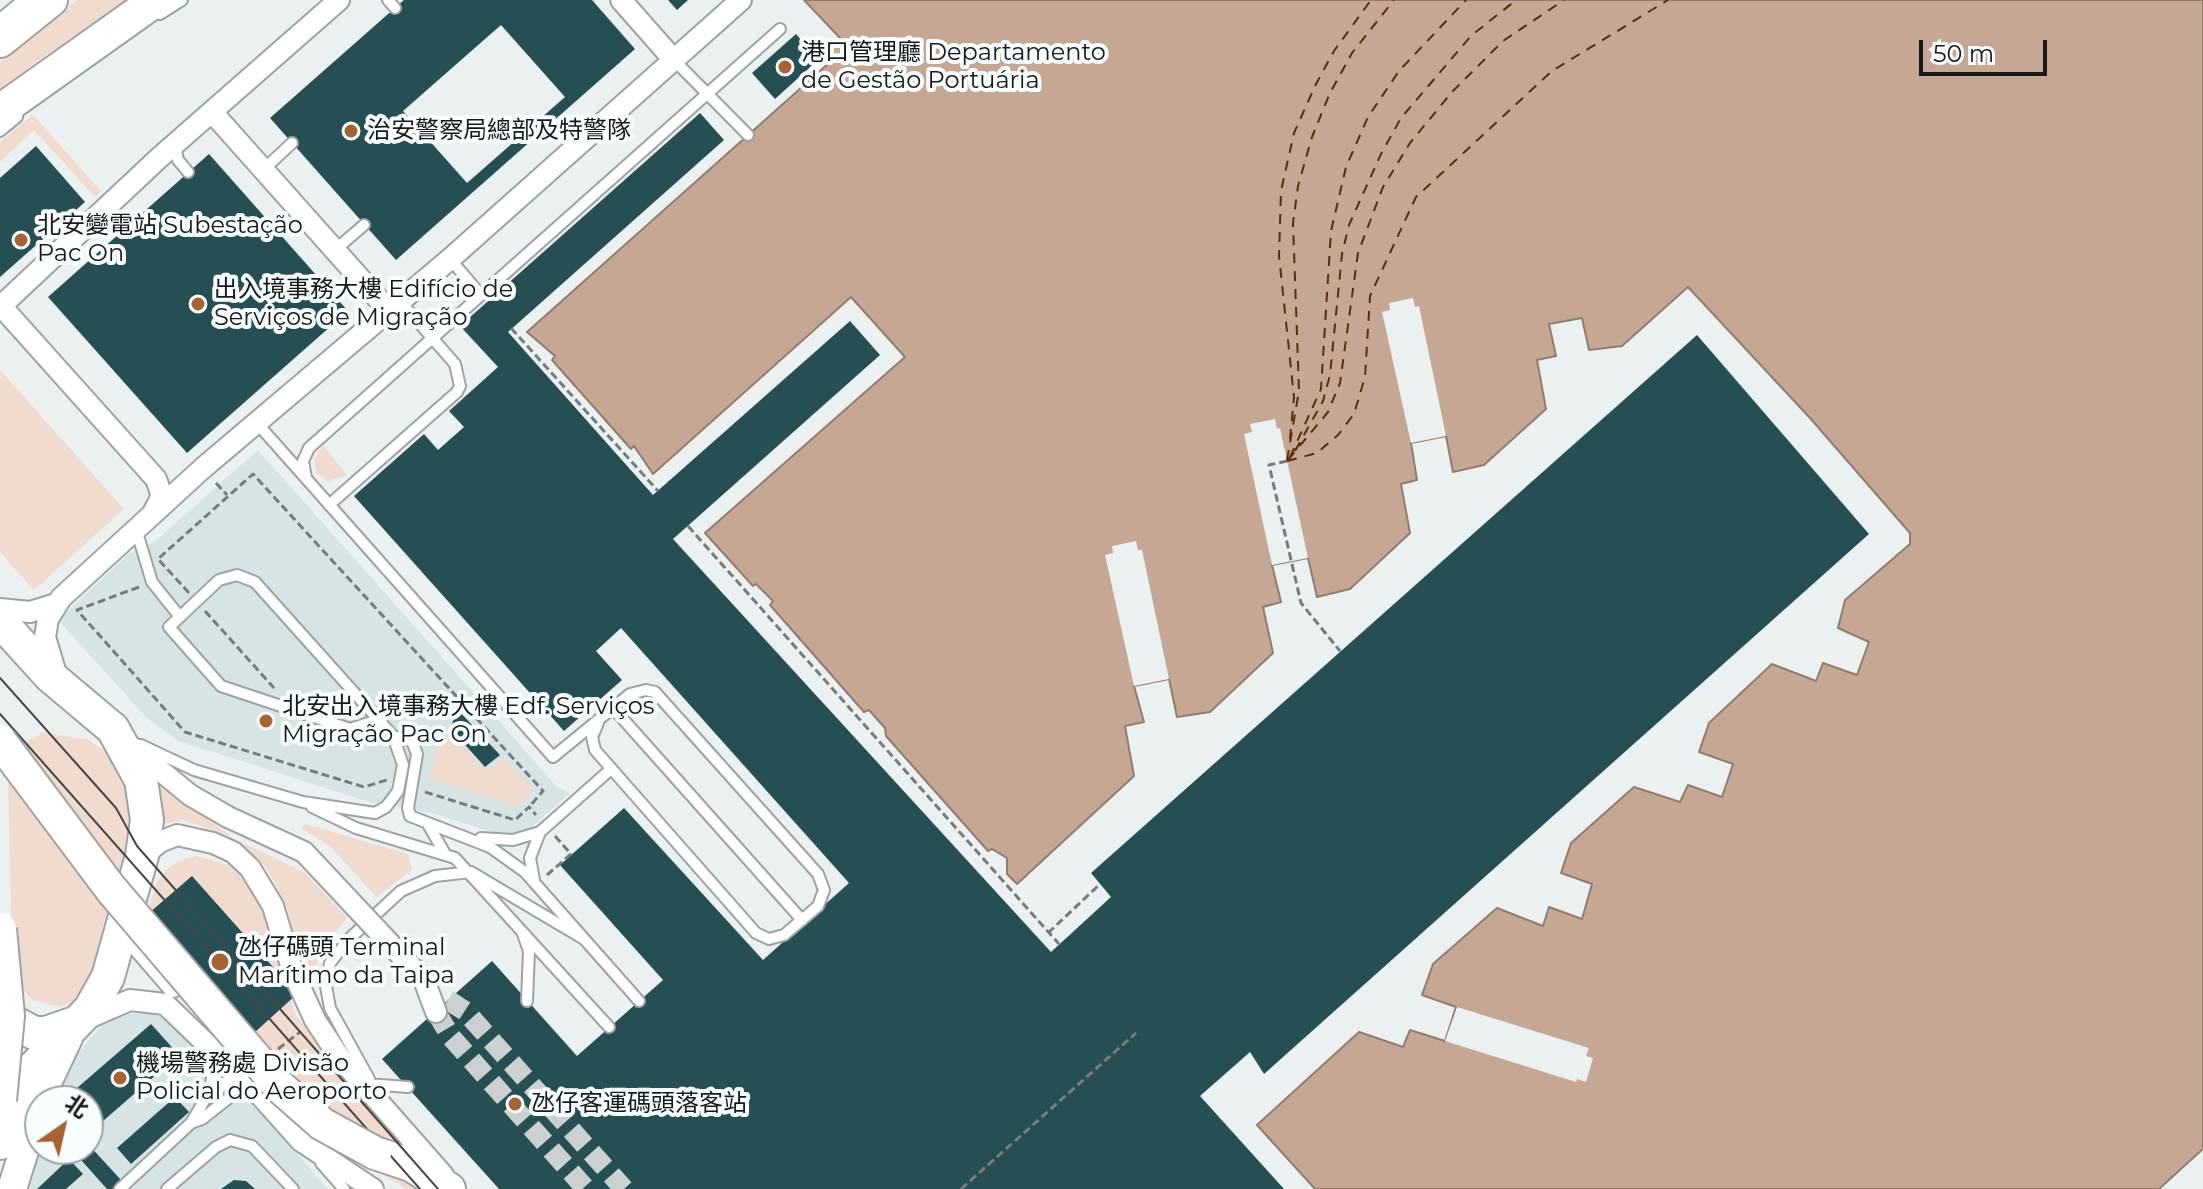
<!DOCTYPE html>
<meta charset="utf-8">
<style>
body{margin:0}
#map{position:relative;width:2203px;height:1189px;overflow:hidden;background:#ebf0f0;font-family:Montserrat,"Noto Sans SC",sans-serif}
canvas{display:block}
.north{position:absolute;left:24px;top:1085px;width:80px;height:80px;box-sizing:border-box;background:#f8fdfe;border:2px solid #9ea2a2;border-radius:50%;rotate:34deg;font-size:22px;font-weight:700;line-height:32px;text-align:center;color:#171919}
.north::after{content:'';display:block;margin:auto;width:28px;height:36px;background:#a76332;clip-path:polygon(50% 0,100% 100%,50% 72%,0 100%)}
.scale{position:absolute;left:1919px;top:40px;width:128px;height:36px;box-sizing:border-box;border:4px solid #171919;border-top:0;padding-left:10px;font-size:24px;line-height:28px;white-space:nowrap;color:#171919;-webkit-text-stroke:6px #f8fdfe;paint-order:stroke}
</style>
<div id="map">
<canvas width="2203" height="1189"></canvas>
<div class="north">北</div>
<div class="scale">50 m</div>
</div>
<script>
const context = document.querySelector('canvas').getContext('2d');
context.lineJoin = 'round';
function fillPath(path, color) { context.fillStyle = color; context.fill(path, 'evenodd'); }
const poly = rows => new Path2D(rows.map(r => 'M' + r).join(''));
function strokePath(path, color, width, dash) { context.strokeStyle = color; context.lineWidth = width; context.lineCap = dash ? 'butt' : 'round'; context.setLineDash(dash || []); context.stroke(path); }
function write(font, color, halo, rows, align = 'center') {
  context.font = font + ' Montserrat,"Noto Sans SC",sans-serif'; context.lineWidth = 8; context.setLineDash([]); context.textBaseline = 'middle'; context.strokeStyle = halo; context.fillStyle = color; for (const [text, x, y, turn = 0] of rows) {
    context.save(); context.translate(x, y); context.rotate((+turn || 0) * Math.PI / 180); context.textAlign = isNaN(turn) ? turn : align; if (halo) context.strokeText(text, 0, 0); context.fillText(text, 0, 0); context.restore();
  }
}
fillPath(poly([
 [258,450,558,788,570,793,527,831,505,836,432,813,369,802,179,741,147,718,58,620,130,553,153,543],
 [149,1013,175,1021,198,1041,328,1189,30,1189,40,1141,40,1149,88,1149,88,1101,50,1101,71,1062,104,1022,125,1014]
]), '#d6e4e5');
fillPath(poly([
 [77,0,129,0,32,65,0,93,0,62],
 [33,115,101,191,95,197,34,130,0,162,0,142],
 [0,370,124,509,34,590,0,552],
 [323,445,347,475,329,481,316,473,314,460],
 [442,729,452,734,486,771,504,758,534,789,518,806,429,779],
 [45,733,89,740,116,759,124,771,135,823,94,966,84,987,73,1001,60,1007,33,1000,21,988,12,958,8,777,18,754,30,739],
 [156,780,165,789,231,836,183,820,161,824],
 [305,824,408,854,412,870,376,897,331,847,301,828],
 [237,840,305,873,347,918,332,936,309,979,304,975,287,907,266,867],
 [196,856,229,865,241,876,263,908,296,1016,449,1189,406,1189,366,1164,143,928,156,884,166,870,179,861]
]), '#f0dbce');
const water = poly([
 [804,0,2203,0,2203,1149,2159,1189,1315,1189,1257,1125,1359,1032,1403,1047,1410,1030,1445,1041,1456,1007,1422,995,1433,964,1497,908,1543,926,1549,907,1582,919,1592,884,1561,873,1571,843,1634,787,1680,802,1688,785,1722,797,1733,764,1699,752,1709,723,1772,664,1816,681,1823,663,1857,675,1869,642,1838,628,1845,600,1910,544,1910,533,1810,418,1688,287,1622,346,1589,350,1582,318,1549,324,1556,356,1537,360,1546,409,1484,465,1453,472,1446,436,1411,443,1417,480,1401,484,1410,533,1350,589,1317,597,1308,558,1272,565,1281,602,1263,607,1273,653,1210,712,1177,717,1169,679,1134,686,1144,722,1125,726,1134,776,1017,884,1007,874,1007,858,992,849,988,851,886,736,885,728,869,710,864,712,770,605,773,601,756,584,753,586,705,533,905,357,851,297,653,474,634,446,631,449,552,360,555,356,527,332,829,63,824,57,841,39,804,0]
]);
fillPath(water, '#c6a793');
strokePath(water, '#927c6e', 2);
fillPath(poly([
 [1413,298,1415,307,1419,306,1446,436,1411,443,1382,312,1390,310,1389,303],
 [1275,419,1277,429,1280,428,1308,558,1272,565,1244,434,1252,432,1250,424],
 [1136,541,1138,550,1142,550,1169,679,1134,686,1105,555,1113,553,1112,546],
 [1457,1007,1589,1048,1586,1056,1593,1058,1586,1082,1577,1079,1576,1082,1445,1041]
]), '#ebf0f0');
strokePath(poly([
 [1290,439,1294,397,1279,256,1281,191,1294,133,1316,84,1334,51,1371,0],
 [1295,451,1323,401,1330,375,1342,254,1349,225,1381,154,1401,118,1471,36,1516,0],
 [1290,457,1321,389,1331,231,1346,167,1368,117,1399,71,1466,0],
 [1287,460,1299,391,1293,223,1298,186,1312,137,1330,93,1352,53,1394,0],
 [1288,460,1328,412,1340,383,1358,253,1383,187,1410,143,1452,92,1503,41,1564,0],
 [1287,461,1317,453,1338,435,1354,414,1365,377,1370,296,1416,197,1552,71,1668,0]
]), '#582d0c', 2, [10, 8]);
fillPath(poly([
 [404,0,592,0,635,49,396,260,270,118],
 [501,25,565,97,467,183,403,111],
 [668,0,688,0,677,10],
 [796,34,818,60,775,99,752,73],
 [700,113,724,140,508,332,653,495,850,321,880,355,673,539,1051,952,1111,897,1091,873,1697,335,1869,534,1264,1074,1250,1052,1200,1096,1284,1189,499,1189,382,1059,492,961,577,1056,663,980,560,865,624,808,763,960,849,883,621,628,596,651,622,680,564,731,354,496,424,434,438,450,464,427,449,411,498,367,460,326],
 [36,146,85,202,0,277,0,178],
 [209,154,348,311,187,453,48,297],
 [458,710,500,755,485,767,450,728],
 [192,876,297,994,254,1033,149,913],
 [151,1024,179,1055,88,1134,88,1101,62,1101],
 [175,1097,189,1112,131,1164,117,1148],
 [88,1144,121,1180,112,1189,107,1189,73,1151,88,1149],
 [69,1159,83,1174,66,1189,37,1189],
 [234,1180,246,1181,255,1189,221,1189]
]), '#264f53');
strokePath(poly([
 [448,1000,465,1011,624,1189],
 [436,1012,451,1037,586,1189]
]), '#cbd0d0', 20, [20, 10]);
const lane = poly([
 [388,0,395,8],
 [160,14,182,0],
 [0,19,23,0],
 [673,59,748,135],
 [0,131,17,117],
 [175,146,178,160,188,172],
 [263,170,292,143],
 [335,250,364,225],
 [450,259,481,295],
 [256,422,553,757,630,694,646,690,655,692,818,874,824,890,818,906,784,935,769,939,756,933,595,750,592,737,598,723],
 [306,478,303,461,309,448,780,29],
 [329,505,457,392,460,386,455,364,400,301],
 [136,529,152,582,180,617],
 [614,709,802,920],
 [393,736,412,741,417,754,408,808,410,816,490,847,525,872,639,1001],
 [141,745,194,770,303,802,375,813,386,807,398,791,403,765,393,736,255,582,237,575,219,580,169,627,221,686,350,729,378,720],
 [312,807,356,828,455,858,609,1027],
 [429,826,444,852],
 [481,838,513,840,540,832,611,769],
 [534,880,530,858,540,832],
 [523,934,529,951,527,1001],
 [369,1079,330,1008,326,986,330,963,349,939,401,891,435,876,471,872,584,939],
 [366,1084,408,1087],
 [211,1089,220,1088,238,1070],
 [191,1123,211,1089,214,1051],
 [321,1163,344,1189],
 [120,1189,191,1123,202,1119,249,1082],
 [167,1189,216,1147,230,1140,252,1146,293,1189]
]);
const street = poly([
 [621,0,673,59],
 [212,112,389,311],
 [1,306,156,479,162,496,154,511],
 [0,307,160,157,339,0],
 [0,609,30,612,56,604],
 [56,674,45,637,48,619,61,598,203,468,450,259,741,0],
 [133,748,190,795,228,817],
 [142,856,160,842,177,835,213,843,233,852,250,868,273,906,293,972,315,1020,340,1058,443,1175],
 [123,929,173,987],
 [424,980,436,1012],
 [86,1019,130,1000,165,1004,219,1056,227,1058,301,1141,373,1189]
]);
const secondary = poly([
 [12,1189,42,1093,68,1038]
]);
const primary = poly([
 [0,41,51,0],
 [0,111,156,0],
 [0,621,50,676,113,729,141,780,147,820,142,856,108,977,90,1009,32,1069,19,1090,0,1143],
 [0,1015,34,1033,46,1033,75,1023],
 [375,1153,411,1165,449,1189]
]);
strokePath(lane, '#9ea2a3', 14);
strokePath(street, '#9ea2a3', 24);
strokePath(secondary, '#9ea2a3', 32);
strokePath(primary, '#9ea2a3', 36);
strokePath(poly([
 [511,328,658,491],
 [1287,461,1269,465,1301,603,1340,651],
 [216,483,227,495],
 [688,526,1059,944],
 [139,587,77,610,185,732,364,787,387,780],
 [189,593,158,559,253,474,543,791,529,807],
 [205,611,274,688],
 [425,792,515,820,529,807,536,815],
 [547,875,571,854,555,836],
 [1048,933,1100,884],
 [278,1049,300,1032],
 [961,1189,1136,1033]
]), '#777b7b', 3, [8, 4]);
strokePath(lane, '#fff', 10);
strokePath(street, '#fff', 20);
strokePath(secondary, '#fff', 28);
strokePath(primary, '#fff', 32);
strokePath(poly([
 [0,678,116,808,137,846,438,1189],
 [0,714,420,1189]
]), '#444747', 2);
const streetBridge = poly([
 [228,817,304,852,424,980]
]);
const primaryBridge = poly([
 [0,741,111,889,280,1087,322,1124,375,1153],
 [0,929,8,1016,0,1100]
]);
strokePath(streetBridge, '#9ea2a3', 24, []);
strokePath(primaryBridge, '#9ea2a3', 36, []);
strokePath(streetBridge, '#fff', 20);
strokePath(primaryBridge, '#fff', 32);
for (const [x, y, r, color] of [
 [785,67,8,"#a76332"],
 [351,131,8,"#a76332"],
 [21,240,8,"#a76332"],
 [198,304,8,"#a76332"],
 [266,721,8,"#a76332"],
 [220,962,10,"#a76332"],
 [120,1078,8,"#a76332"],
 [515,1104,8,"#a76332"]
]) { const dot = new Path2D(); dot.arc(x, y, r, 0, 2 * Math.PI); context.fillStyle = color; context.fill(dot); strokePath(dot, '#f8fdfe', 3); }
write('24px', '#171919', '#f8fdfe', [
 ["港口管理廳 Departamento",801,53],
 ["de Gestão Portuária",801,81],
 ["治安警察局總部及特警隊",367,131],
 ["北安變電站 Subestação",37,226],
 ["Pac On",37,254],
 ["出入境事務大樓 Edifício de",214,290],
 ["Serviços de Migração",214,318],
 ["北安出入境事務大樓 Edf. Serviços",282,707],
 ["Migração Pac On",282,735],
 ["氹仔碼頭 Terminal",238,948],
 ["Marítimo da Taipa",238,976],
 ["機場警務處 Divisão",136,1064],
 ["Policial do Aeroporto",136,1092],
 ["氹仔客運碼頭落客站",531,1104]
], 'left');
</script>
